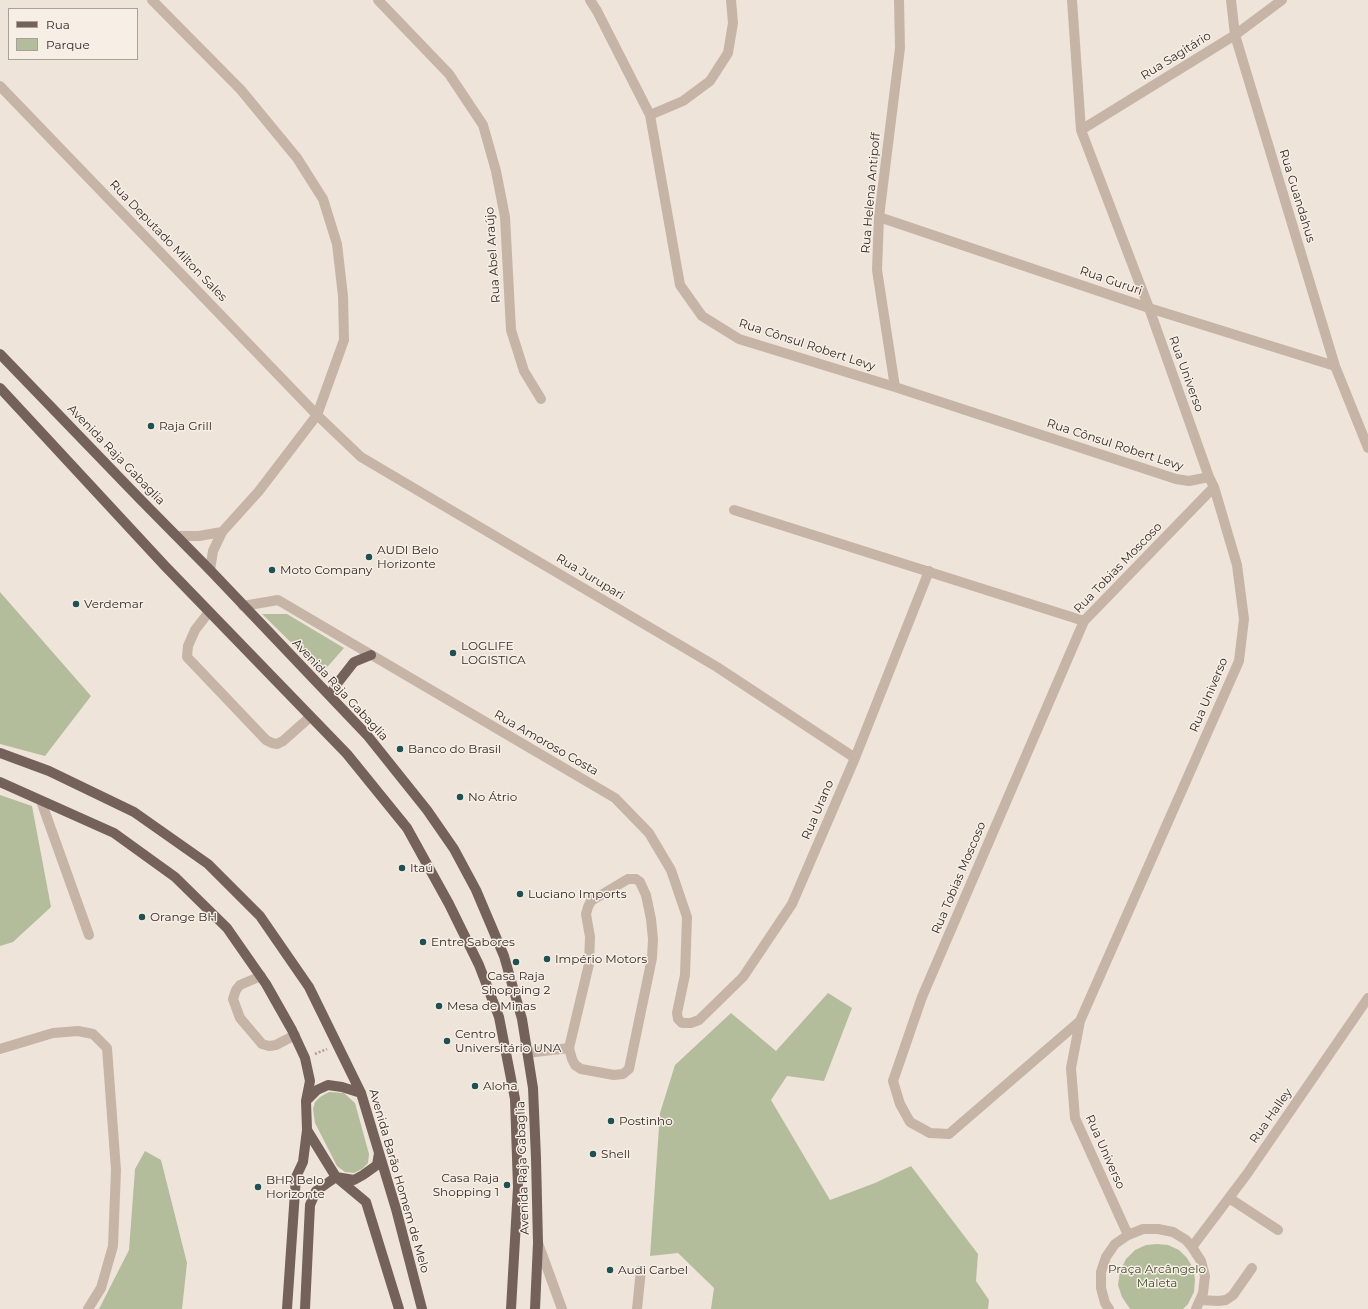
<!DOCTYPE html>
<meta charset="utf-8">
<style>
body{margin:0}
#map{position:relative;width:1368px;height:1309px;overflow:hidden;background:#efe4da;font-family:Montserrat,sans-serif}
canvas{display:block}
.legend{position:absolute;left:8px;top:8px;width:130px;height:52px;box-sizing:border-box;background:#f7efe6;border:1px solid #a9a09a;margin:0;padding:5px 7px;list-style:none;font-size:12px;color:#332a27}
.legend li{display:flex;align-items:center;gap:8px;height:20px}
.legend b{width:20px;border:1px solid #a9a09a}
</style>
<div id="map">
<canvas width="1368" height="1309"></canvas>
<ul class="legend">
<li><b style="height:5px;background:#746159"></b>Rua</li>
<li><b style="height:11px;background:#b3bd9c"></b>Parque</li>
</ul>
</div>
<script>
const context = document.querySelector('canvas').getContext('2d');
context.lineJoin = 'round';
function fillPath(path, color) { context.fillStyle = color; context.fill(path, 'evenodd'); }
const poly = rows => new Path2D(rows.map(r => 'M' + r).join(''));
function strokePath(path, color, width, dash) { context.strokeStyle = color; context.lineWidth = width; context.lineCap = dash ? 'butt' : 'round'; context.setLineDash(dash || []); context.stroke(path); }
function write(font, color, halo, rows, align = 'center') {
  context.font = font + ' Montserrat,sans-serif'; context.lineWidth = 3; context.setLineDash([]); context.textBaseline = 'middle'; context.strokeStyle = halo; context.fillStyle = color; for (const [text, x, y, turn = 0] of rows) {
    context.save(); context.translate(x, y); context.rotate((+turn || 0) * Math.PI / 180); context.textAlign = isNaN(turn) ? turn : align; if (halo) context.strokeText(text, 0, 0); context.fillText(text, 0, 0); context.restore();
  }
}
fillPath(poly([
 [0,592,91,696,45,756,0,744],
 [262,614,287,614,344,648,322,673],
 [0,795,32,806,51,907,13,942,0,946],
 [828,993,852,1008,824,1081,787,1076,771,1100,830,1200,875,1183,911,1166,978,1254,976,1281,989,1300,988,1309,711,1309,714,1288,678,1253,650,1256,660,1113,675,1065,731,1013,776,1051],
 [329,1092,344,1093,355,1103,369,1154,368,1163,362,1169,354,1173,345,1172,337,1166,315,1123,313,1109,315,1102,320,1097],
 [145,1151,161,1160,187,1263,182,1309,99,1309,129,1250,135,1169],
 [1157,1244,1168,1245,1179,1250,1187,1258,1193,1268,1195,1279,1194,1292,1188,1304,1183,1309,1130,1309,1122,1297,1118,1285,1120,1271,1126,1259,1135,1250,1146,1245]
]), '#b3bd9c');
strokePath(poly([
 [315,1054,327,1049]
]), '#b29e92', 2.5, [2, 2]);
strokePath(poly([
 [152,0,241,90,297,158,323,199,337,244,343,296,344,340,317,415,259,491,222,532,213,551,210,570],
 [378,0,449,74,483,125,496,171,505,217,511,330,524,371,541,399],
 [590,0,597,11,650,115,680,285,702,316,739,339,895,387,1176,479,1189,481,1209,477],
 [1072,0,1081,130,1149,308,1209,477,1214,487,1237,565,1244,619,1239,661,1080,1021,1071,1068,1075,1118,1128,1235],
 [1231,0,1235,35,1335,366,1368,448],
 [0,86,317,415,361,457,717,667,855,758],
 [650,115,683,101,710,81,728,53,733,23,731,0],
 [1081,130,1235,35,1282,0],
 [879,217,1149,308,1335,366],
 [895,387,877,270,879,217,900,48,899,0],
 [734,510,1084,621],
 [177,536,199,536,222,532],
 [243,606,278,600,615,798,649,833,671,870,687,917,685,975,677,1013,678,1019,682,1023,691,1023,699,1020,743,977,792,904,855,758,929,571],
 [209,612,195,630,188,646,187,657,266,740,272,743,277,744,283,741,310,717],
 [41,801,89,935],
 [628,879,636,879,640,882,646,895,651,919,653,939,652,958,629,1069,623,1074,614,1075,581,1069,575,1065,572,1059,569,1048,589,964,590,937,586,914,588,907,591,901,628,879],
 [261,976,240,985,236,990,233,999,240,1018,262,1044,269,1046,276,1045,295,1035],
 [1080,1021,949,1134,930,1133,910,1122,900,1104,893,1081,922,997,1084,621,1214,487],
 [0,1049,53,1033,78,1031,93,1034,107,1048,116,1170,113,1246,101,1288,88,1309],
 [527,1053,569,1048],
 [1229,1198,1278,1230],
 [538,1243,562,1309],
 [1192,1247,1247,1174,1368,998],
 [1200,1300,1218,1301,1226,1300,1233,1295,1252,1268],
 [637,1309,641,1270],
 [1109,1309,1105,1303,1101,1288,1101,1272,1106,1257,1115,1244,1128,1235,1143,1229,1158,1229,1173,1232,1186,1240,1192,1247,1201,1261,1205,1276,1203,1293,1196,1309]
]), '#c6b4a7', 10);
strokePath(poly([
 [0,354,140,499,210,570,367,735,427,810,454,849,476,890,504,956,522,1019,533,1088,536,1158,538,1243,535,1309],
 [0,388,165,566,347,754,407,828,449,904,479,965,499,1017,515,1099,518,1187,511,1309],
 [330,696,336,685,354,662,371,655],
 [0,753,49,771,134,812,208,864,260,916,309,987,361,1093,396,1209,422,1309],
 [0,782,114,833,175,877,227,928,266,984,292,1030,305,1058,310,1081,306,1101,307,1130,336,1177,366,1202,399,1309],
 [306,1101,317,1090,328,1085,342,1087,361,1093],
 [336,1177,354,1180,363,1175,377,1165,379,1153],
 [287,1309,296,1177,303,1162,307,1130],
 [305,1309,310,1205,316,1191,336,1177]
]), '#746159', 10);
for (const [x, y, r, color] of [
 [151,426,4,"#205051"],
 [369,557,4,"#205051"],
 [272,570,4,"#205051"],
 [76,604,4,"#205051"],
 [453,653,4,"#205051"],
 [400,749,4,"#205051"],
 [460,797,4,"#205051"],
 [402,868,4,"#205051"],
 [520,894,4,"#205051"],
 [142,917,4,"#205051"],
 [423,942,4,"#205051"],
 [547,959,4,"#205051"],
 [516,962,4,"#205051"],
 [439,1006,4,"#205051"],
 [447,1041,4,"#205051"],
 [475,1086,4,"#205051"],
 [611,1121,4,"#205051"],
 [593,1154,4,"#205051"],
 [507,1185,4,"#205051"],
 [258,1187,4,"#205051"],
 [610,1270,4,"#205051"]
]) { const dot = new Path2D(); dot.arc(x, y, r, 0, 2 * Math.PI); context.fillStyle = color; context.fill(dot); strokePath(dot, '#f7efe6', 1.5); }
write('12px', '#332a27', '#f7efe6', [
 ["Rua Sagitário",1176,56,-32],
 ["Rua Helena Antipoff",871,193,-85],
 ["Rua Guandahus",1297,196,73],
 ["Rua Deputado Milton Sales",168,241,46],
 ["Rua Abel Araújo",493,255,-94],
 ["Rua Gururi",1111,281,19],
 ["Rua Cônsul Robert Levy",807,345,18],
 ["Rua Universo",1186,374,70],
 ["Rua Cônsul Robert Levy",1115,445,18],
 ["Avenida Raja Gabaglia",116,455,46],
 ["Rua Tobias Moscoso",1118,568,-46],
 ["Rua Jurupari",590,577,31],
 ["Avenida Raja Gabaglia",340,690,47],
 ["Rua Universo",1209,695,-67],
 ["Rua Amoroso Costa",546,743,30],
 ["Rua Urano",818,810,-67],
 ["Rua Tobias Moscoso",959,878,-67],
 ["Rua Halley",1271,1116,-55],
 ["Rua Universo",1105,1152,66],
 ["Avenida Raja Gabaglia",523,1168,-92],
 ["Avenida Barão Homem de Melo",399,1181,74]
]);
write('12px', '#332a27', '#f7efe6', [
 ["Raja Grill",159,426],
 ["AUDI Belo",377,550],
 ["Horizonte",377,564],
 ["Moto Company",280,570],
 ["Verdemar",84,604],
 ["LOGLIFE",461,646],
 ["LOGISTICA",461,660],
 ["Banco do Brasil",408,749],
 ["No Átrio",468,797],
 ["Itaú",410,868],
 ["Luciano Imports",528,894],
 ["Orange BH",150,917],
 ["Entre Sabores",431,942],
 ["Império Motors",555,959],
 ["Casa Raja",516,976,"center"],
 ["Shopping 2",516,990,"center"],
 ["Mesa de Minas",447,1006],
 ["Centro",455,1034],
 ["Universitário UNA",455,1048],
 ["Aloha",483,1086],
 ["Postinho",619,1121],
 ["Shell",601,1154],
 ["Casa Raja",499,1178,"right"],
 ["Shopping 1",499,1192,"right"],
 ["BHR Belo",266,1180],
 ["Horizonte",266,1194],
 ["Audi Carbel",618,1270]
], 'left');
write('12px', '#444f2d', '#f7efe6', [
 ["Praça Arcângelo",1157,1269],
 ["Maleta",1157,1283]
]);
</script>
